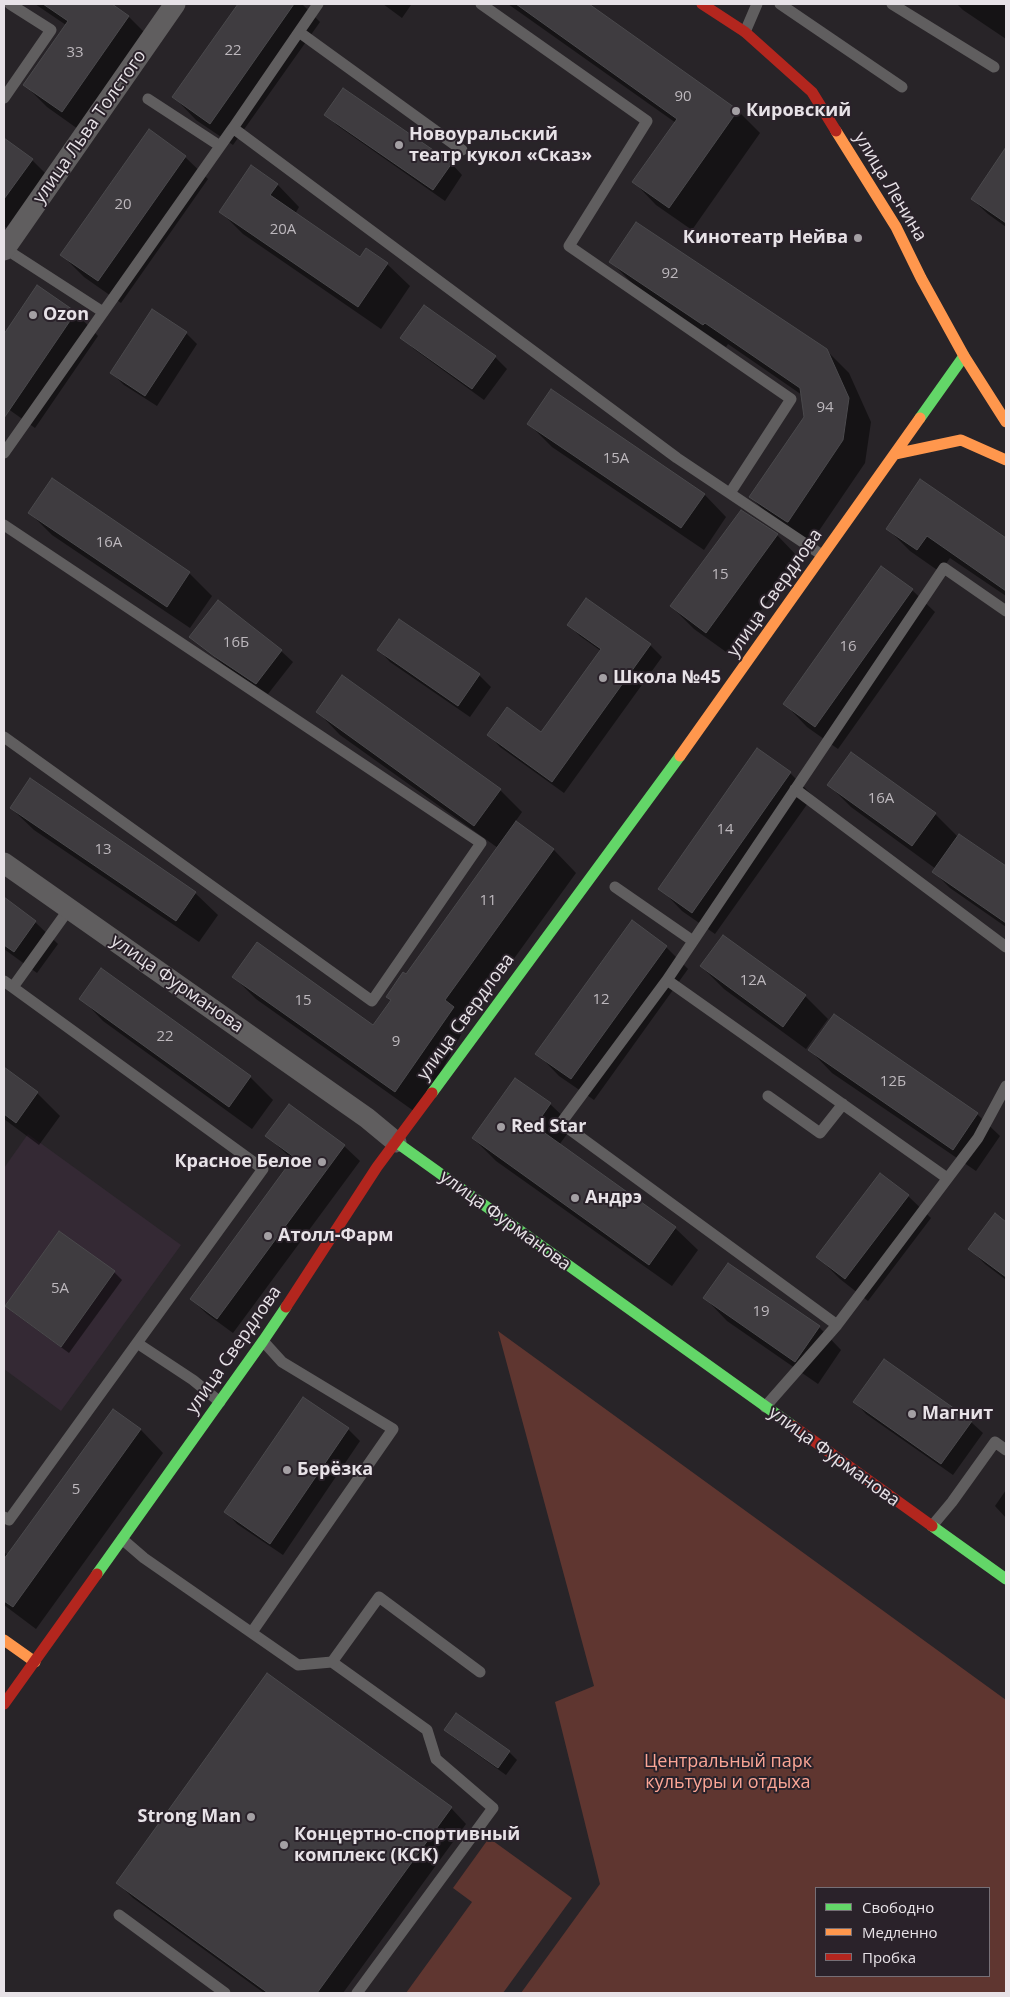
<!DOCTYPE html>
<meta charset="utf-8">
<style>
body{margin:0}
#map{position:relative;width:1010px;height:1997px;overflow:hidden;background:#282428;font-family:"Open Sans",sans-serif}
canvas{display:block}
.frame{position:absolute;inset:0;border:5px solid #e7e2e7;pointer-events:none}
.legend{position:absolute;left:815px;top:1887px;width:175px;height:90px;box-sizing:border-box;background:#2a222a;border:1px solid #766f76;margin:0;padding:6px 9px;list-style:none;font-size:15px;color:#e7e2e7}
.legend li{display:flex;align-items:center;gap:10px;height:25px}
.legend b{width:25px;border:1px solid #766f76}
</style>
<div id="map">
<canvas width="1010" height="1997"></canvas>
<div class="frame"></div>
<ul class="legend">
<li><b style="height:6px;background:#63d668"></b>Свободно</li>
<li><b style="height:6px;background:#ff974d"></b>Медленно</li>
<li><b style="height:6px;background:#b3261e"></b>Пробка</li>
</ul>
</div>
<script>
const context = document.querySelector('canvas').getContext('2d');
context.lineJoin = 'round';
function fillPath(path, color) { context.fillStyle = color; context.fill(path, 'evenodd'); }
const poly = rows => new Path2D(rows.map(r => 'M' + r).join(''));
function strokePath(path, color, width, dash) { context.strokeStyle = color; context.lineWidth = width; context.lineCap = dash ? 'butt' : 'round'; context.setLineDash(dash || []); context.stroke(path); }
function write(font, color, halo, rows, align = 'center') {
  context.font = font + ' "Open Sans",sans-serif'; context.lineWidth = 4; context.setLineDash([]); context.textBaseline = 'middle'; context.strokeStyle = halo; context.fillStyle = color; for (const [text, x, y, turn = 0] of rows) {
    context.save(); context.translate(x, y); context.rotate((+turn || 0) * Math.PI / 180); context.textAlign = isNaN(turn) ? turn : align; if (halo) context.strokeText(text, 0, 0); context.fillText(text, 0, 0); context.restore();
  }
}
fillPath(poly([
 [28,1134,181,1245,61,1411,4,1369,4,1168]
]), '#342934');
fillPath(poly([
 [498,1331,1006,1700,1006,1993,521,1993,600,1884,555,1702,594,1686],
 [816,1888,989,1888,989,1976,816,1976],
 [489,1838,572,1898,503,1993,406,1993,472,1902,453,1888]
]), '#5f3630');
fillPath(poly([
 [35,4,110,4,129,17,151,39,85,134,47,107,25,85,66,25],
 [240,4,302,4,320,22,233,145,196,120,174,97],
 [383,4,410,4,411,5,402,18],
 [508,4,587,4,738,111,760,133,692,230,656,205,634,182,676,123],
 [957,4,1006,4,1006,39,963,10],
 [326,115,451,163,462,175,445,201,338,126],
 [4,140,32,160,54,182,16,235,4,226],
 [1006,149,1006,227,988,214,972,199],
 [185,157,208,179,121,303,84,277,62,255],
 [277,184,299,207,295,214,360,258,387,264,410,286,381,329,243,234,221,212],
 [610,261,826,350,849,373,871,422,865,463,810,544,773,520,751,497,805,417,802,395,728,344,726,347,633,284],
 [38,287,76,313,98,336,35,428,4,406,4,336],
 [186,333,197,344,157,406,124,385,112,373],
 [402,338,495,357,507,369,484,400,414,349],
 [529,424,704,494,726,517,704,550,552,447],
 [52,480,189,573,212,596,190,628,52,535,30,513],
 [920,481,1006,540,1006,596,950,558,940,572,910,551,887,528],
 [777,535,799,558,729,654,694,629,671,606],
 [881,568,912,590,935,612,838,749,807,727,785,704],
 [586,599,650,645,662,657,564,793,500,747,489,735,542,734,601,651,580,636,569,625],
 [191,636,281,651,293,662,268,694,227,668],
 [379,650,479,675,491,687,470,717,390,662],
 [318,712,500,790,522,812,515,822,554,850,576,873,468,1022,418,1114,256,999,234,977,374,1027,392,1001,388,997,406,976,498,848,340,735],
 [757,750,790,773,813,796,715,934,682,911,660,888],
 [829,785,935,814,958,837,960,835,1006,868,1006,927,950,888,934,872,936,869,851,807],
 [11,808,195,893,218,915,199,942,34,830],
 [4,898,35,922,58,944,37,973,4,949],
 [666,947,688,969,594,1100,559,1076,537,1053],
 [701,966,805,996,828,1019,806,1049,724,989],
 [102,969,250,1077,273,1100,252,1129,103,1021,81,998],
 [810,1050,977,1114,1000,1136,976,1171,832,1073],
 [4,1069,37,1093,60,1116,39,1145,4,1119],
 [550,1104,573,1126,559,1145,675,1228,698,1250,672,1286,496,1161,473,1138],
 [267,1136,344,1146,360,1161,233,1333,207,1314,191,1299,293,1160],
 [908,1196,931,1218,868,1301,840,1279,818,1257],
 [995,1215,1006,1223,1006,1280,985,1264,969,1248],
 [59,1232,114,1272,122,1280,69,1353,14,1313,6,1306],
 [705,1298,819,1327,841,1350,818,1384,727,1321],
 [303,1399,348,1429,360,1441,283,1555,237,1524,226,1512],
 [855,1402,971,1422,983,1433,953,1475,866,1414],
 [113,1411,141,1430,163,1453,36,1629,4,1605,4,1552,8,1555],
 [1006,1490,1006,1518,995,1506],
 [456,1715,509,1752,517,1760,506,1775,453,1737,445,1730],
 [451,1808,466,1824,343,1993,264,1993,133,1898,118,1883]
]), '#0007');
const building = poly([
 [43,4,112,4,129,16,62,112,23,85,68,21,43,4],
 [238,4,294,4,210,124,172,97,238,4],
 [516,4,589,4,738,110,669,208,632,182,677,119,516,4],
 [343,88,452,163,433,190,324,115,343,88],
 [149,129,186,156,98,281,60,255,149,129],
 [4,138,33,159,4,199,4,138],
 [1006,147,1006,223,971,199,1006,147],
 [251,165,278,184,270,195,360,257,366,248,388,263,358,307,219,212,251,165],
 [636,222,827,349,849,398,843,440,788,522,787,522,749,497,804,417,800,388,705,323,703,325,609,262,636,222],
 [37,285,76,312,4,418,4,334,37,285],
 [424,305,496,356,472,389,400,338,424,305],
 [152,309,187,332,145,396,110,373,152,309],
 [551,389,705,494,681,528,527,424,551,389],
 [52,478,190,572,167,607,28,513,52,478],
 [920,479,1006,538,1006,591,927,536,917,550,886,529,920,479],
 [741,510,778,534,706,633,670,606,741,510],
 [881,566,913,589,815,727,783,704,881,566],
 [586,598,651,644,552,782,487,735,507,707,541,732,601,649,567,625,586,598],
 [218,600,282,650,256,684,214,656,189,637,218,600],
 [399,619,480,674,458,706,377,650,399,619],
 [342,675,501,789,474,826,316,712,342,675],
 [757,748,791,772,692,913,658,889,757,748],
 [851,752,936,813,912,846,827,785,851,752],
 [30,778,196,892,176,921,10,808,30,778],
 [516,821,554,849,445,1000,454,1007,395,1092,232,977,257,942,373,1025,391,1000,386,997,403,972,406,974,516,821],
 [959,834,1006,866,1006,923,932,872,959,834],
 [4,897,36,921,14,952,4,945,4,897],
 [632,920,667,946,571,1079,535,1054,632,920],
 [723,935,806,995,783,1027,700,966,723,935],
 [101,968,251,1076,229,1107,79,999,101,968],
 [834,1014,978,1113,953,1150,808,1050,834,1014],
 [4,1067,38,1092,16,1123,4,1114,4,1067],
 [515,1078,551,1103,535,1126,676,1227,649,1265,472,1138,515,1078],
 [289,1104,345,1145,217,1319,190,1299,294,1157,265,1136,289,1104],
 [880,1173,909,1195,845,1279,816,1257,880,1173],
 [995,1213,1006,1222,1006,1277,968,1249,995,1213],
 [59,1231,115,1271,61,1347,5,1306,59,1231],
 [728,1263,820,1326,795,1362,703,1298,728,1263],
 [884,1359,972,1421,941,1464,853,1402,884,1359],
 [303,1397,349,1428,270,1544,224,1512,303,1397],
 [113,1409,141,1429,13,1607,4,1601,4,1559,113,1409],
 [267,1673,452,1807,317,1993,268,1993,116,1883,267,1673],
 [456,1713,510,1751,498,1768,444,1730,456,1713]
]);
fillPath(building, '#3f3c40');
strokePath(building, '#4a494c', 1);
strokePath(poly([
 [318,4,233,128,677,458,822,555],
 [481,4,647,121,569,246,791,399,730,493],
 [780,4,902,87],
 [892,4,994,67],
 [299,32,462,150],
 [745,32,757,4],
 [4,98,51,30,10,4],
 [148,99,220,146],
 [4,248,103,312],
 [4,453,233,128],
 [4,525,481,843,372,1001,4,737],
 [795,789,1006,947],
 [615,887,693,941],
 [667,980,944,568,1006,611],
 [4,981,263,1169,137,1343,193,1380,220,1402],
 [13,987,69,909],
 [768,1096,820,1133,843,1104],
 [837,1325,561,1123,667,980,947,1178],
 [765,1407,837,1325,978,1138,1006,1086],
 [4,1517,9,1520,137,1343],
 [932,1526,952,1502,995,1442,1006,1450],
 [122,1539,144,1558,298,1665,332,1662,427,1730,436,1759,493,1808,357,1993],
 [252,1632,393,1429,282,1362,263,1341],
 [332,1662,379,1597,480,1672],
 [119,1915,225,1993]
]), '#605e5f', 11);
strokePath(poly([
 [4,250,175,4],
 [4,863,367,1118,396,1142]
]), '#605e5f', 21);
strokePath(poly([
 [920,418,964,356],
 [432,1093,680,756],
 [396,1142,793,1426],
 [932,1526,1006,1579],
 [97,1574,263,1341,286,1307]
]), '#63d668', 11);
strokePath(poly([
 [836,131,896,227,921,278,964,356,1006,422],
 [895,454,961,440,1006,460],
 [680,756,920,418],
 [4,1640,35,1662]
]), '#ff974d', 11);
strokePath(poly([
 [702,4,745,32,812,92,836,131],
 [286,1307,377,1167,432,1093],
 [793,1426,932,1526],
 [4,1704,97,1574]
]), '#b3261e', 11);
for (const [x, y, r, color] of [
 [736,111,5,"#a4a0a4"],
 [399,145,5,"#a4a0a4"],
 [858,238,5,"#a4a0a4"],
 [33,315,5,"#a4a0a4"],
 [603,678,5,"#a4a0a4"],
 [501,1127,5,"#a4a0a4"],
 [322,1162,5,"#a4a0a4"],
 [575,1198,5,"#a4a0a4"],
 [268,1236,5,"#a4a0a4"],
 [912,1414,5,"#a4a0a4"],
 [287,1470,5,"#a4a0a4"],
 [251,1817,5,"#a4a0a4"],
 [284,1845,5,"#a4a0a4"]
]) { const dot = new Path2D(); dot.arc(x, y, r, 0, 2 * Math.PI); context.fillStyle = color; context.fill(dot); strokePath(dot, '#2a222a', 2); }
write('15px', '#bdb8bd', null, [
 ["22",233,51],
 ["33",75,53],
 ["90",683,97],
 ["20",123,205],
 ["20А",283,230],
 ["92",670,274],
 ["94",825,408],
 ["15А",616,459],
 ["16А",109,543],
 ["15",720,575],
 ["16Б",236,643],
 ["16",848,647],
 ["16А",881,799],
 ["14",725,830],
 ["13",103,850],
 ["11",488,901],
 ["12А",753,981],
 ["12",601,1000],
 ["15",303,1001],
 ["22",165,1037],
 ["9",396,1042],
 ["12Б",893,1082],
 ["5А",60,1289],
 ["19",761,1312],
 ["5",76,1490]
]);
write('bold 18px', '#e7e2e7', '#2a222a', [
 ["Кировский",746,111],
 ["Новоуральский",409,135],
 ["театр кукол «Сказ»",409,156],
 ["Кинотеатр Нейва",848,238,"right"],
 ["Ozon",43,315],
 ["Школа №45",613,678],
 ["Red Star",511,1127],
 ["Красное Белое",312,1162,"right"],
 ["Андрэ",585,1198],
 ["Атолл-Фарм",278,1236],
 ["Магнит",922,1414],
 ["Берёзка",297,1470],
 ["Strong Man",241,1817,"right"],
 ["Концертно-спортивный",294,1835],
 ["комплекс (КСК)",294,1856]
], 'left');
write('18px', '#e7e2e7', '#2a222a', [
 ["улица Льва Толстого",90,127,-55],
 ["улица Ленина",890,187,59],
 ["улица Свердлова",775,593,-55],
 ["улица Фурманова",177,984,35],
 ["улица Свердлова",466,1017,-54],
 ["улица Фурманова",505,1221,36],
 ["улица Свердлова",234,1350,-55],
 ["улица Фурманова",834,1457,36]
]);
write('18px', '#fca696', '#2a222a', [
 ["Центральный парк",728,1762],
 ["культуры и отдыха",728,1783]
]);
</script>
